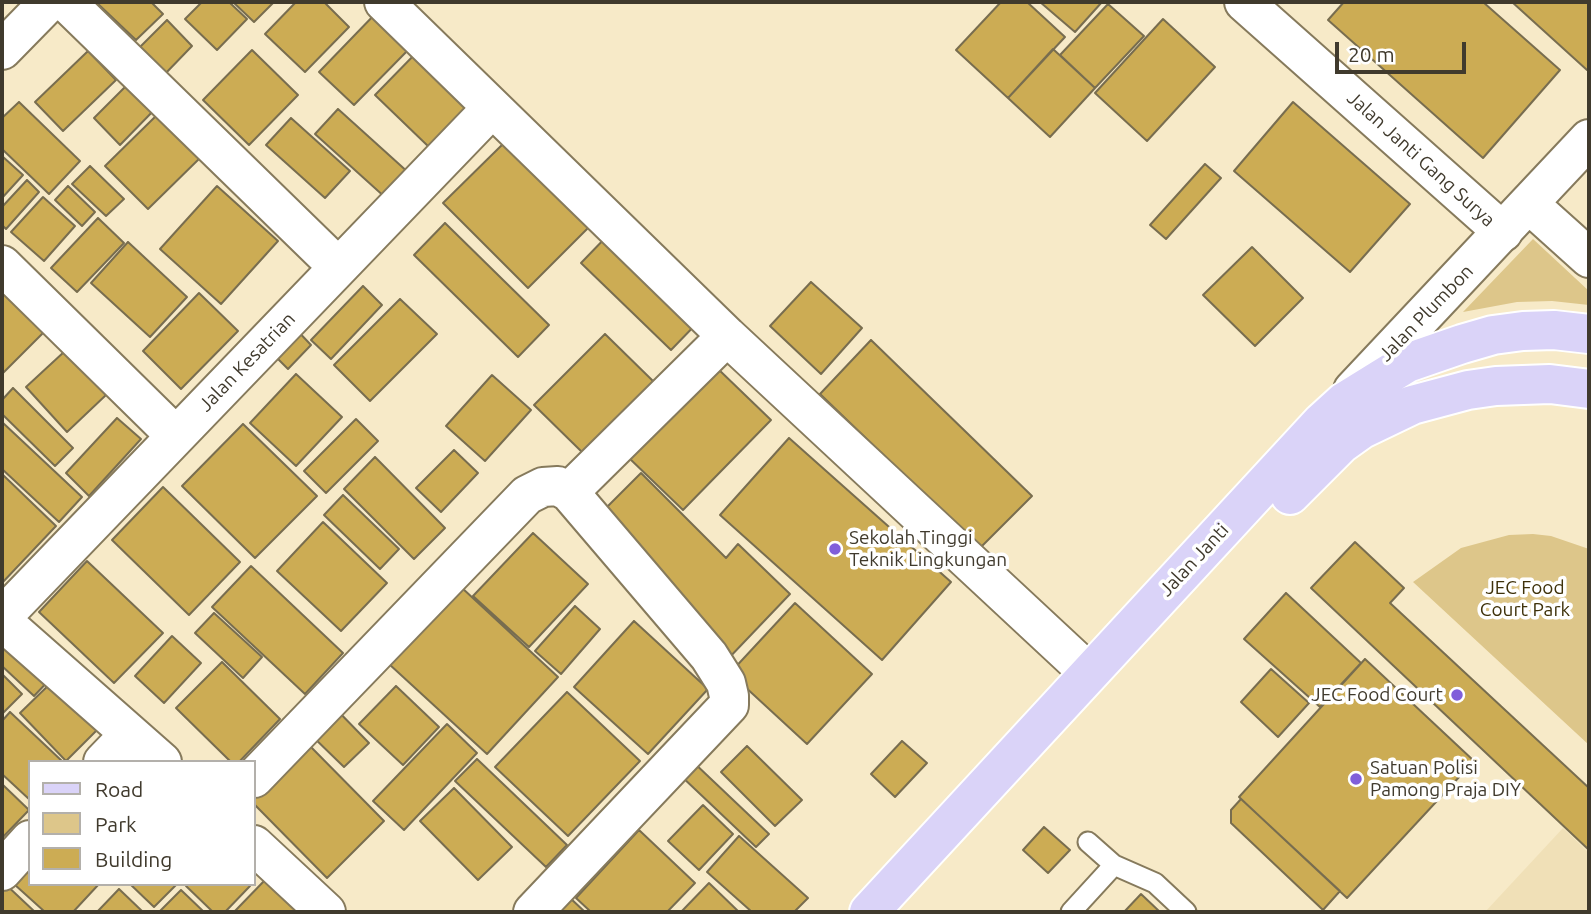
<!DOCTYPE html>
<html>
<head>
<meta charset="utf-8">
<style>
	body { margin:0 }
	#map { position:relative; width:1591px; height:914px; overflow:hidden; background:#f7eac8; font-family:Ubuntu,sans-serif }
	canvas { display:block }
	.frame { position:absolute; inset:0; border:4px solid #403a2d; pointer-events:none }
	.legend { position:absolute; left:28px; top:760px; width:228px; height:126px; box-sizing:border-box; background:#fff; border:2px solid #b3b0ab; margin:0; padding:9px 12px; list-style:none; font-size:21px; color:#403a2d }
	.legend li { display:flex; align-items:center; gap:14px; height:35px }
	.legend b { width:35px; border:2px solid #b3b0ab }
	.scale { position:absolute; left:1335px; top:42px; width:131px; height:32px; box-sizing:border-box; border:4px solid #403a2d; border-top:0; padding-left:9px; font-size:21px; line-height:24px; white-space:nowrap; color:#403a2d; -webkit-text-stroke:5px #fff; paint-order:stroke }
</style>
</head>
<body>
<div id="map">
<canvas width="1591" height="914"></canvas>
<div class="frame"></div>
<ul class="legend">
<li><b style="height:9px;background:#dad3f8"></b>Road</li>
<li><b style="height:19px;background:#ddc68a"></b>Park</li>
<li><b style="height:19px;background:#ccac54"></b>Building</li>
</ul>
<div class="scale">20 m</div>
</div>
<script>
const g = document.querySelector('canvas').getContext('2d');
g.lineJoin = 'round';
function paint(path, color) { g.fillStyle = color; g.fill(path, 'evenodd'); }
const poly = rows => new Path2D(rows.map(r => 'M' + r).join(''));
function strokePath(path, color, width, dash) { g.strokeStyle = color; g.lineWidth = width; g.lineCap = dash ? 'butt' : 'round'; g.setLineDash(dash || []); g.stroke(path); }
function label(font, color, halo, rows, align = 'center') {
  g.font = font + ' Ubuntu,sans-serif'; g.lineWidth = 7; g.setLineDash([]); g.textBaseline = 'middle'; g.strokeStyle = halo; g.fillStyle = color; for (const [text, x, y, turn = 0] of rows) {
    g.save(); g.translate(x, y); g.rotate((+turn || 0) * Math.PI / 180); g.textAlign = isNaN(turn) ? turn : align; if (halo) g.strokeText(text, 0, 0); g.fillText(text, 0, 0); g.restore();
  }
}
paint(poly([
	[1563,828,1589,853,1589,912,1485,912]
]), '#f0e0b7');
paint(poly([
	[1533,239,1589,291,1589,305,1552,301,1517,302,1463,312],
	[1533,534,1551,536,1589,549,1589,745,1413,582,1461,548,1509,535]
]), '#ddc68a');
const building = poly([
	[96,2,151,2,163,14,136,40,96,2],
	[202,2,229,2,247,19,217,50,185,19,202,2],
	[233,2,274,2,254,22,233,2],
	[296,2,324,2,349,27,305,72,265,34,296,2],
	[1001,2,1027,2,1065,37,1008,98,956,50,1001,2],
	[1040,2,1102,2,1075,32,1040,2],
	[1344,2,1483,2,1560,70,1483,158,1328,20,1344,2],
	[1512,2,1589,2,1589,68,1587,70,1512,2],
	[1108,4,1144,36,1095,88,1060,55,1108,4],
	[378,11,413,45,354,105,319,72,378,11],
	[1163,19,1215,67,1147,141,1095,93,1163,19],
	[167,20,192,46,164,75,138,49,167,20],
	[1053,49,1095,88,1050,137,1008,98,1053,49],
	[252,50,298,95,249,145,203,100,252,50],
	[419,50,474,104,430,148,375,95,419,50],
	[88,51,116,80,63,131,35,102,88,51],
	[133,79,159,105,120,145,94,118,133,79],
	[19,102,80,161,49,194,2,149,2,118,19,102],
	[1293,102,1410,204,1350,272,1234,171,1293,102],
	[338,109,410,174,387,199,315,134,338,109],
	[160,112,203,155,148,209,105,166,160,112],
	[291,118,350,171,325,198,266,145,291,118],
	[507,140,592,224,528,288,443,203,507,140],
	[2,156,23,175,2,198,2,156],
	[1205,164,1221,178,1166,239,1150,225,1205,164],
	[90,166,124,199,106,216,72,184,90,166],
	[27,180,39,192,6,229,2,225,2,207,27,180],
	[68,186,95,212,82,226,55,200,68,186],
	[217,186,278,241,221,304,160,249,217,186],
	[43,197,75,226,44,261,11,232,43,197],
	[98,218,124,243,77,292,51,268,98,218],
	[445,223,549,325,518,357,414,255,445,223],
	[610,233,701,319,671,350,581,263,610,233],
	[128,242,187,297,150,337,91,283,128,242],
	[1252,247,1303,298,1255,346,1203,295,1252,247],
	[811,282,862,328,821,374,770,326,811,282],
	[363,286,382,305,331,359,311,340,363,286],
	[2,289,50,326,2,374,2,289],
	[199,293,238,331,181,389,143,351,199,293],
	[400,299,437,334,370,401,334,365,400,299],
	[292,325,311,345,288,369,268,349,292,325],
	[605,334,654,382,584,454,534,405,605,334],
	[871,340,1032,496,980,548,820,394,871,340],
	[65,351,106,395,67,432,26,387,65,351],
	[716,367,771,420,683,510,628,457,716,367],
	[296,374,342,417,296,466,250,423,296,374],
	[492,375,531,410,485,461,446,426,492,375],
	[13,388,73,448,55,466,2,414,2,400,13,388],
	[117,418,141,439,89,496,66,473,117,418],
	[356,419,378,441,326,493,304,471,356,419],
	[2,422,82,497,59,522,2,469,2,422],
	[243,424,317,496,255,558,182,486,243,424],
	[789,438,951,582,882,660,720,515,789,438],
	[454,450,478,473,441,512,416,488,454,450],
	[375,457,445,528,414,559,344,489,375,457],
	[641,473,726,558,738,544,790,594,726,661,597,517,641,473],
	[2,474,56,526,2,583,2,474],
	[163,487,240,562,189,615,112,540,163,487],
	[343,495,399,549,380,569,324,515,343,495],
	[323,522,387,583,341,631,277,571,323,522],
	[533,533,588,584,529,647,473,596,533,533],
	[1355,542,1404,588,1390,603,1589,788,1589,850,1311,588,1355,542],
	[87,561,163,633,114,683,39,612,87,561],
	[251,566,343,653,305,694,212,607,251,566],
	[461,587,558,677,487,754,389,664,461,587],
	[1286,593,1361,663,1320,707,1244,639,1286,593],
	[795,603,872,674,807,744,730,673,795,603],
	[575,606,600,629,561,674,535,651,575,606],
	[214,613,262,657,243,678,195,633,214,613],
	[634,621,708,689,648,754,574,687,634,621],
	[172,636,201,663,164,703,135,676,172,636],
	[2,638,55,674,34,696,2,666,2,638],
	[1365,659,1474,761,1347,898,1239,797,1365,659],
	[222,662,280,719,239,762,231,762,176,708,222,662],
	[1271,669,1309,703,1278,737,1241,702,1271,669],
	[2,674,22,694,2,714,2,674],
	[57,677,102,725,66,761,20,713,57,677],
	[396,686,439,727,403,765,359,724,396,686],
	[567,692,640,761,568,836,495,767,567,692],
	[333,706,369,743,344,767,308,732,333,706],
	[10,712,63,762,30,762,30,800,2,774,2,721,10,712],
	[447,724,477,753,404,830,373,801,447,724],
	[902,741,927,763,895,797,871,774,902,741],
	[307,743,384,821,327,878,254,804,254,796,307,743],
	[747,746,802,800,775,826,721,772,747,746],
	[477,759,567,845,546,867,455,781,477,759],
	[691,760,769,834,756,847,679,774,691,760],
	[2,784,29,810,2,838,2,784],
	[454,788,512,847,478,880,420,821,454,788],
	[1241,799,1340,891,1323,910,1231,823,1231,810,1241,799],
	[703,805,733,834,699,870,668,841,703,805],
	[1044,827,1070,850,1048,873,1023,850,1044,827],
	[639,830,695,883,667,912,591,912,576,898,639,830],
	[739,836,808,898,794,912,752,912,707,872,739,836],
	[30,848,30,884,99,884,73,912,45,912,4,875,30,848],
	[265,880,298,912,234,912,265,880],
	[2,881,35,912,2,912,2,881],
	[709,883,739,912,681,912,709,883],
	[130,884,177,884,154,907,130,884],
	[188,884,248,884,250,886,225,912,213,912,186,886,188,884],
	[119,889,143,912,97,912,119,889],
	[181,890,204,912,159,912,181,890],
	[1141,894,1160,912,1124,912,1141,894],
	[569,897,585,912,555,912,569,897]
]);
paint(building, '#ccac54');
strokePath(building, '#786d4f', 2);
const service = poly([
	[1114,865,1155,883,1186,912],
	[1071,912,1114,865,1088,842]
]);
const minor = poly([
	[66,2,338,267],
	[384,2,727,336,1089,673],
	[1244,2,1503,232],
	[2,50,49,2],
	[2,265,176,436],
	[2,617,492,108],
	[2,621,162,762],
	[103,762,130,734],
	[254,778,527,495,543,487,558,486,569,492,727,336],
	[254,845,326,912],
	[2,871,30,840],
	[533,912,729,705,729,696,726,683,709,656,569,492]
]);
const tertiary = poly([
	[1529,204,1589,258],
	[1353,390,1589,139]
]);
const primary = poly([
	[1290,495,1341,444,1362,429,1412,405,1468,390,1496,386,1550,384,1589,389],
	[869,912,1322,422,1344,402,1407,363,1462,344,1493,335,1523,331,1554,330,1589,334]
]);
strokePath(service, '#867a5c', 23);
strokePath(minor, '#867a5c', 42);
strokePath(tertiary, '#867a5c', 42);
strokePath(primary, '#fff', 42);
strokePath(service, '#fff', 19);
strokePath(minor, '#fff', 38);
strokePath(tertiary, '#fff', 38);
strokePath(primary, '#dad3f8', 38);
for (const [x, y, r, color] of [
	[835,549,7,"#805fda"],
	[1457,695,7,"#805fda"],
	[1356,779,7,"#805fda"]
]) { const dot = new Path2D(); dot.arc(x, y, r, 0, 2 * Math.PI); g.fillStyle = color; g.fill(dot); strokePath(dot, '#fff', 2.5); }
label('19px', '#403a2d', '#fff', [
	["Jalan Janti Gang Surya",1421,159,42],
	["Jalan Plumbon",1426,313,-46],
	["Jalan Kesatrian",247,362,-46],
	["Jalan Janti",1194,560,-47]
]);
label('19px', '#403a2d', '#fff', [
	["Sekolah Tinggi",849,538],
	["Teknik Lingkungan",849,560],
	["JEC Food Court",1443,695,"right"],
	["Satuan Polisi",1370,768],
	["Pamong Praja DIY",1370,790]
], 'left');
label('19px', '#3e310a', '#fff', [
	["JEC Food",1525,588],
	["Court Park",1525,610]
]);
</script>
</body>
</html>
